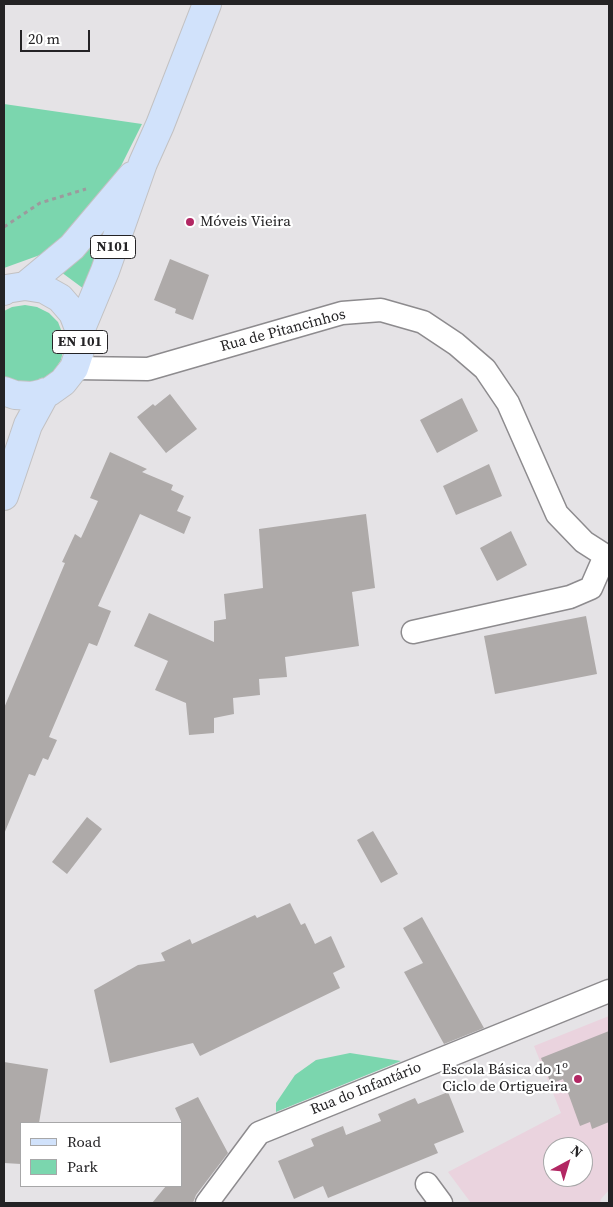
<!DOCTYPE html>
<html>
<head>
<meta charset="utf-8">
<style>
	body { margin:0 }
	#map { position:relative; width:613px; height:1207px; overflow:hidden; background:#e5e3e6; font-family:"Source Serif 4",serif }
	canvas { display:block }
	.frame { position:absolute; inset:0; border:5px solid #242325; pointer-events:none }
	.legend { position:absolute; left:20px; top:1122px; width:162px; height:65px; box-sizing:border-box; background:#fff; border:1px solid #a7a7a8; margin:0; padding:6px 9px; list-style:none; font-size:15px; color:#242325 }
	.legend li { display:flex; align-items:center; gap:10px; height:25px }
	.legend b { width:25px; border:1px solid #a7a7a8 }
	.north { position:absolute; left:543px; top:1137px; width:50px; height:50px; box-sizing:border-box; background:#fff; border:1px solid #a7a7a8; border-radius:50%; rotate:39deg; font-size:14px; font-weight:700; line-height:20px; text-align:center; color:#242325 }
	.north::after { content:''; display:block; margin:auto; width:18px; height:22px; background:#b22763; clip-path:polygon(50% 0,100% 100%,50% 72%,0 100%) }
	.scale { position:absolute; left:20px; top:30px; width:70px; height:22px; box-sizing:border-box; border:2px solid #242325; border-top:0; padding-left:6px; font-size:15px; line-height:18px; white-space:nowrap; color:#242325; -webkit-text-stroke:4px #fff; paint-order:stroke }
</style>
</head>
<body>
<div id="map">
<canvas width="613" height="1207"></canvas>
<div class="frame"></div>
<ul class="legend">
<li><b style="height:6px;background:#d1e2fb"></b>Road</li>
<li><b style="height:14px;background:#7bd6ae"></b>Park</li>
</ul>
<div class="north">N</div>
<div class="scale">20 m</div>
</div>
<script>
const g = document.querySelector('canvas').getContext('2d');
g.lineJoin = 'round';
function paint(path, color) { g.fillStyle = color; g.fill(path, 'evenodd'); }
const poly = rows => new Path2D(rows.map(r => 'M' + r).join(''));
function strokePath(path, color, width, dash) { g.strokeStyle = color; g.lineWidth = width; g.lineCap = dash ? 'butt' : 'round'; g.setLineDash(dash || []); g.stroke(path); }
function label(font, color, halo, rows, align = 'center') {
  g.font = font + ' "Source Serif 4",serif'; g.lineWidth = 4.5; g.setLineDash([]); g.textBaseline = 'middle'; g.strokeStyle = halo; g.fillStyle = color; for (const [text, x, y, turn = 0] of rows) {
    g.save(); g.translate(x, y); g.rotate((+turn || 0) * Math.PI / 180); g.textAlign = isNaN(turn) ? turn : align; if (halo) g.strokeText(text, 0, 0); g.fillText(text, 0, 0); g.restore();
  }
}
paint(poly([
	[609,1016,609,1190,601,1199,600,1203,471,1203,448,1172,561,1113,534,1046],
	[553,1147,583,1147,583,1177,553,1177]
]), '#ead3de');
paint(poly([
	[4,104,142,124,113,182,75,228,40,255,4,268],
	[117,212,84,289,61,272],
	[25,305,37,307,49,313,58,322,63,335,64,347,61,360,54,371,44,379,32,383,19,384,4,378,4,311,12,307],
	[350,1053,401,1061,276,1112,276,1103,295,1075,316,1060]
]), '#7bd6ae');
paint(poly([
	[170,259,209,275,193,320,175,313,176,309,154,300],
	[170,394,197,429,166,453,137,417,153,404,155,406],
	[462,398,478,431,437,453,420,420],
	[110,452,147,469,142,472,173,485,171,490,184,496,177,511,191,517,184,534,140,514,98,606,111,611,97,646,89,643,49,737,57,740,48,760,43,758,35,776,29,774,4,834,4,708,65,563,62,562,75,534,81,538,98,501,90,498],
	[489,464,502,496,456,515,443,486],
	[366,514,375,588,352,592,359,646,285,657,287,677,259,679,260,695,233,698,234,714,214,718,214,733,189,735,186,703,155,690,168,661,134,646,149,613,214,642,214,621,226,619,224,594,263,588,259,529],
	[511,531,527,565,497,581,480,548],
	[586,616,597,674,495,694,484,636],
	[87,817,102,829,67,874,52,862],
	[373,831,398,874,381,883,357,840],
	[290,903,301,925,305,923,315,944,331,936,345,967,333,973,340,988,200,1056,193,1043,110,1063,94,990,138,965,165,961,161,953,190,939,192,944,255,915,257,918],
	[422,917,484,1028,444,1044,404,972,423,963,403,928],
	[609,1031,609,1122,592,1129,590,1122,580,1126,563,1079,551,1084,541,1058],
	[4,1062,48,1069,39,1123,21,1123,21,1164,4,1163],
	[448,1092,464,1132,434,1144,438,1153,328,1198,323,1186,294,1199,278,1161,314,1146,311,1139,343,1126,346,1135,381,1121,378,1114,415,1098,418,1104],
	[198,1097,228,1153,196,1195,193,1203,152,1203,166,1186,181,1186,181,1121,175,1108]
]), '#aeaaa9');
const minor = poly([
	[74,368,148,369,342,313,381,310,423,322,456,344,485,369,508,403,557,514,584,542,609,558],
	[413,632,570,597,591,588,605,556],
	[427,1184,441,1203],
	[207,1203,259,1133,609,991]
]);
const major = poly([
	[25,286,72,247,132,176],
	[4,291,6,289,25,286,44,289,60,298,73,313,80,331,80,350,74,368,63,382,49,392,32,396,15,395,4,391],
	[80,331,105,271,143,163,160,125,207,4],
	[4,496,28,425,46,392]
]);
strokePath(minor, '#8d8b8e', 25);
strokePath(major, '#c2c1c2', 30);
strokePath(poly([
	[4,227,40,203,86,189]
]), '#9c9a9d', 3, [4, 4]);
strokePath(minor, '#fff', 22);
strokePath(major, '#d1e2fb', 28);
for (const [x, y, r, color] of [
	[190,222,5,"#b22763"],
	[578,1079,5,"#b22763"]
]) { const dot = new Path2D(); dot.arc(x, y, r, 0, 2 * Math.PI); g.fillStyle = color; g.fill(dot); strokePath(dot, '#fff', 2); }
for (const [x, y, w] of [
	[113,247,45],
	[80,342,55]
]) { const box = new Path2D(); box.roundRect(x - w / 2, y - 11.5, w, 23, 4); g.fillStyle = '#fff'; g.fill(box); strokePath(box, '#242325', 1); }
label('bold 14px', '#242325', null, [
	["N101",113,247],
	["EN 101",80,342]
]);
label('15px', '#242325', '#fff', [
	["Móveis Vieira",200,222],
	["Escola Básica do 1º",568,1070,"right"],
	["Ciclo de Ortigueira",568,1087,"right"]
], 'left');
label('15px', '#242325', '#fff', [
	["Rua de Pitancinhos",283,331,-15],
	["Rua do Infantário",366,1089,-22]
]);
</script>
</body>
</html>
